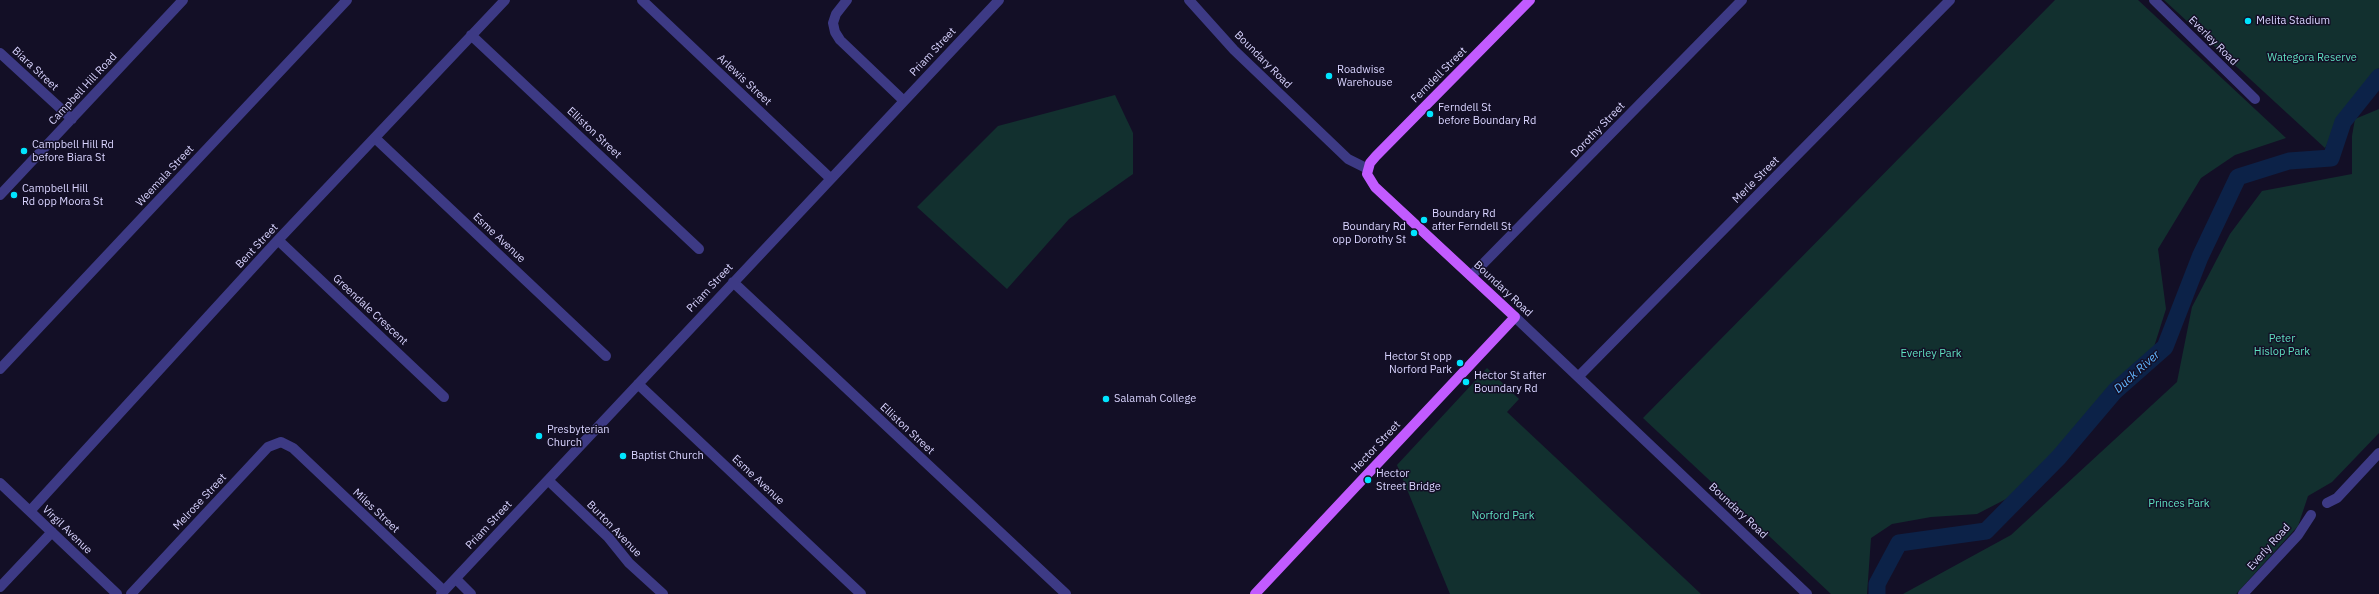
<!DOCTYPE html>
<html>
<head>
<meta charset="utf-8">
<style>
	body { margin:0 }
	canvas { display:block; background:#130f26 }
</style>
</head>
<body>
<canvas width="2379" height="594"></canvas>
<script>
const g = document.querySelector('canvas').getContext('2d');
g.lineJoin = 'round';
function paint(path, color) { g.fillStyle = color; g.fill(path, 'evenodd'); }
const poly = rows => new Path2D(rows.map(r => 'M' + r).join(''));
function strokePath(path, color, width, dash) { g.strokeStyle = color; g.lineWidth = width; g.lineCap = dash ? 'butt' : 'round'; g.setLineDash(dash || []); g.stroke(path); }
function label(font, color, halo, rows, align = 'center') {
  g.font = font + ' "IBM Plex Sans",sans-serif'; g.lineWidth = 3; g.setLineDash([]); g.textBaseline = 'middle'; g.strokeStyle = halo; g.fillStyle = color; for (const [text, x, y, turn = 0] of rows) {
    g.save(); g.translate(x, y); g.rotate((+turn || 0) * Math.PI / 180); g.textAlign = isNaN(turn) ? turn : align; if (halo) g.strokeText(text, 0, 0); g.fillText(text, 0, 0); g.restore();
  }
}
paint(poly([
	[2055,0,2138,0,2286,138,2235,155,2201,178,2158,249,2166,309,2146,372,2101,402,2068,450,2062,448,2041,481,1977,514,1931,517,1892,524,1871,538,1867,594,1831,594,1643,418],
	[2164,0,2379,0,2379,68,2371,74,2325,148],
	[1115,95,1133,133,1133,174,1069,219,1007,289,917,207,998,126],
	[2379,109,2379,433,2332,482,2308,496,2298,526,2236,594,1903,594,2011,535,2177,382,2192,307,2230,234,2262,191,2352,174,2352,136,2355,119],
	[1487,368,1519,399,1507,412,1701,594,1450,594,1397,465]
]), '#12302f');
strokePath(poly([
	[1877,594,1877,584,1899,543,1986,531,2059,457,2115,391,2165,347,2200,257,2238,177,2289,161,2331,158,2343,122,2379,77]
]), '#0c2248', 17);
strokePath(poly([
	[642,0,830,178],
	[847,0,836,14,833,23,835,32,840,40,904,101],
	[1189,0,1234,50,1348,159,1368,169],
	[2154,0,2255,99],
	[471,35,699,249],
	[0,53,72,119],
	[375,138,606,356],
	[0,195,183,0],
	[278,240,444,397],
	[1471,276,1742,0],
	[733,282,1066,594],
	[1515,317,1807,594],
	[0,369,347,0],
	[1578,377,1950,0],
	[638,384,861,594],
	[548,480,608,537,629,563,663,594],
	[0,483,117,594],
	[2327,503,2337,498,2379,453],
	[30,511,278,240,505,0],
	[456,579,471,594],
	[0,587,52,532],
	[131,594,268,447,281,442,293,448,444,591],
	[441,594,999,0],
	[2243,594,2298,535,2311,515]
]), '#3d3a85', 10);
strokePath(poly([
	[1255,594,1515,317,1375,187,1367,174,1370,163,1376,156,1530,0]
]), '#c25bff', 10);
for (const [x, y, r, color] of [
	[2248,21,4,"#00e5ff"],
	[1329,76,4,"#00e5ff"],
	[1430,114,4,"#00e5ff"],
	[24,151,4,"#00e5ff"],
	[14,195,4,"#00e5ff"],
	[1424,220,4,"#00e5ff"],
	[1414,233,4,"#00e5ff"],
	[1460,363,4,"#00e5ff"],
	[1466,382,4,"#00e5ff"],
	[1106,399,4,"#00e5ff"],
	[539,436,4,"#00e5ff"],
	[623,456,4,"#00e5ff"],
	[1368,480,4,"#00e5ff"]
]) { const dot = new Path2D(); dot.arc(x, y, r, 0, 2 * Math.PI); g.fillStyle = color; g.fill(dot); strokePath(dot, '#130f26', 1.5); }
label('11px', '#d9d4ff', '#130f26', [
	["Melita Stadium",2256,21],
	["Roadwise",1337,70],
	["Warehouse",1337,83],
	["Ferndell St",1438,108],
	["before Boundary Rd",1438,121],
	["Campbell Hill Rd",32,145],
	["before Biara St",32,158],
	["Campbell Hill",22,189],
	["Rd opp Moora St",22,202],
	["Boundary Rd",1432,214],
	["after Ferndell St",1432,227],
	["Boundary Rd",1406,227,"right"],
	["opp Dorothy St",1406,240,"right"],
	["Hector St opp",1452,357,"right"],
	["Norford Park",1452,370,"right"],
	["Hector St after",1474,376],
	["Boundary Rd",1474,389],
	["Salamah College",1114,399],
	["Presbyterian",547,430],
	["Church",547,443],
	["Baptist Church",631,456],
	["Hector",1376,474],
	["Street Bridge",1376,487]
], 'left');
label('11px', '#d9d4ff', '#130f26', [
	["Everley Road",2213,41,45],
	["Priam Street",933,52,-47],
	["Boundary Road",1263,60,45],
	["Biara Street",35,69,43],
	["Ferndell Street",1439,75,-45],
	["Arlewis Street",744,80,43],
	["Campbell Hill Road",83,89,-47],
	["Dorothy Street",1598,130,-46],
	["Elliston Street",594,133,43],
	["Weemala Street",165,176,-47],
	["Merle Street",1756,180,-45],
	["Esme Avenue",499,238,43],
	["Bent Street",257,246,-47],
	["Priam Street",710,288,-47],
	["Boundary Road",1503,289,43],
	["Greendale Crescent",370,310,43],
	["Elliston Street",907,429,43],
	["Hector Street",1376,447,-47],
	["Esme Avenue",758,480,43],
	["Melrose Street",200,502,-47],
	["Miles Street",376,511,43],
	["Boundary Road",1738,511,43],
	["Priam Street",489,525,-47],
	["Burton Avenue",614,529,46],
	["Virgil Avenue",67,530,44],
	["Everly Road",2269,547,-48]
]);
label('11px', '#5fe0c0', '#130f26', [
	["Wategora Reserve",2312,58],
	["Peter",2282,339],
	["Hislop Park",2282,352],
	["Everley Park",1931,354],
	["Princes Park",2179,504],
	["Norford Park",1503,516]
]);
label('italic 12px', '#62b6ff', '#130f26', [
	["Duck River",2137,372,-42]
]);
</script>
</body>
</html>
